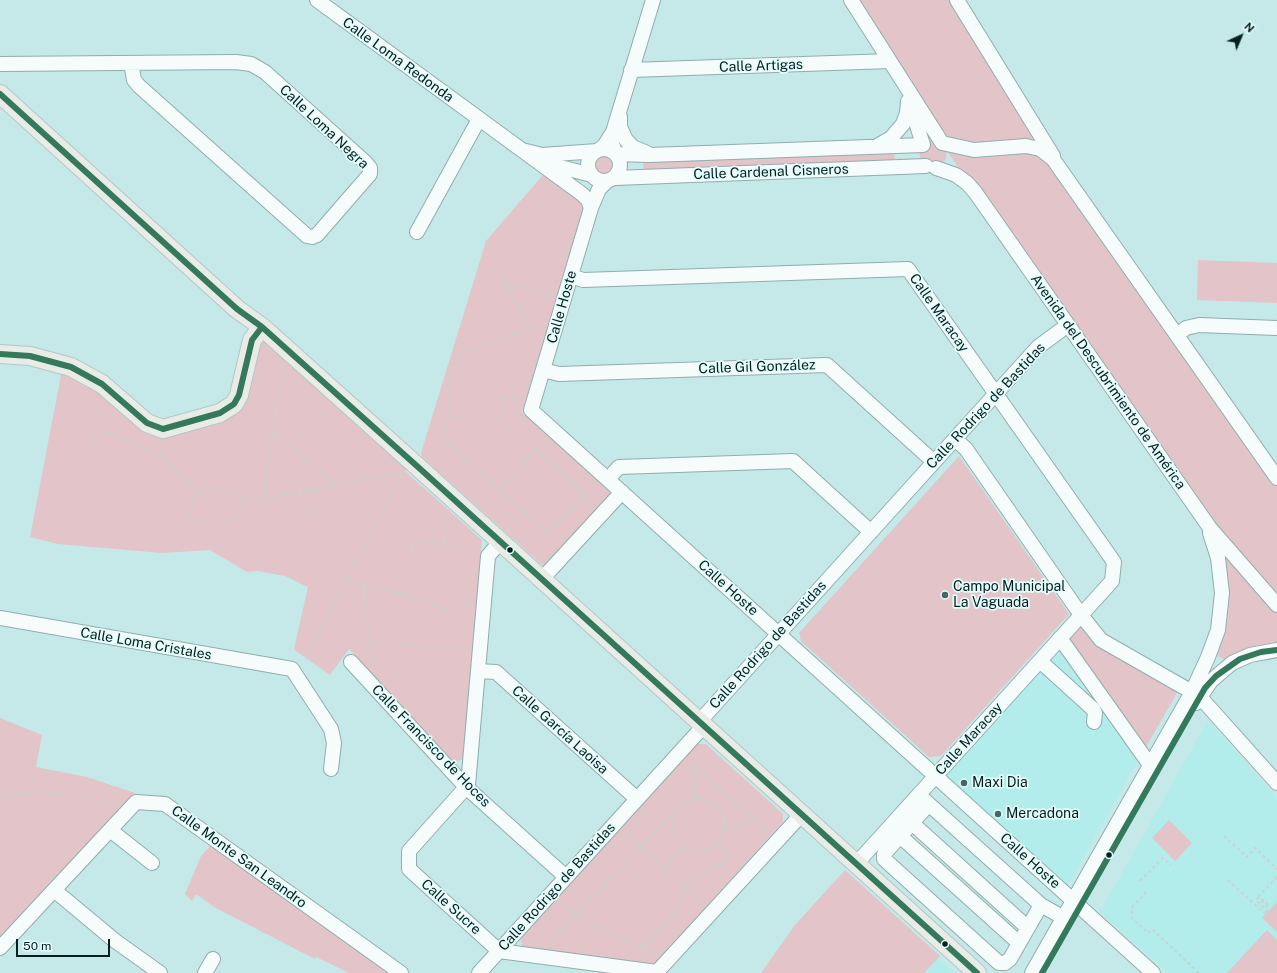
<!DOCTYPE html>
<html>
<head>
<meta charset="utf-8">
<style>
	body { margin:0 }
	#map { position:relative; width:1277px; height:973px; overflow:hidden; background:#c5e9e8; font-family:"Public Sans",sans-serif }
	canvas { display:block }
	.north { position:absolute; left:1221px; top:16px; width:40px; height:40px; -webkit-text-stroke:3px #e4fdfc; paint-order:stroke; rotate:44deg; font-size:11px; font-weight:700; line-height:16px; text-align:center; color:#052020 }
	.north::after { content:''; display:block; margin:auto; width:14px; height:18px; background:#052020; clip-path:polygon(50% 0,100% 100%,50% 72%,0 100%) }
	.scale { position:absolute; left:16px; top:939px; width:94px; height:18px; box-sizing:border-box; border:2px solid #052020; border-top:0; padding-left:5px; font-size:12px; line-height:14px; white-space:nowrap; color:#052020; -webkit-text-stroke:3px #e4fdfc; paint-order:stroke }
</style>
</head>
<body>
<div id="map">
<canvas width="1277" height="973"></canvas>
<div class="north">N</div>
<div class="scale">50 m</div>
</div>
<script>
const g = document.querySelector('canvas').getContext('2d');
g.lineJoin = 'round';
function paint(path, color) { g.fillStyle = color; g.fill(path, 'evenodd'); }
const poly = rows => new Path2D(rows.map(r => 'M' + r).join(''));
function strokePath(path, color, width, dash) { g.strokeStyle = color; g.lineWidth = width; g.lineCap = dash ? 'butt' : 'round'; g.setLineDash(dash || []); g.stroke(path); }
function label(font, color, halo, rows, align = 'center') {
  g.font = font + ' "Public Sans",sans-serif'; g.lineWidth = 3.5; g.setLineDash([]); g.textBaseline = 'middle'; g.strokeStyle = halo; g.fillStyle = color; for (const [text, x, y, turn = 0] of rows) {
    g.save(); g.translate(x, y); g.rotate((+turn || 0) * Math.PI / 180); g.textAlign = isNaN(turn) ? turn : align; if (halo) g.strokeText(text, 0, 0); g.fillText(text, 0, 0); g.restore();
  }
}
paint(poly([
	[1064,645,1142,754,1064,892,941,781],
	[1208,720,1277,798,1277,973,1168,973,1100,912],
	[938,958,954,973,924,973]
]), '#b2edeb');
paint(poly([
	[851,0,957,0,1039,132,1277,478,1277,650,1226,661,1218,656,1216,653,1216,548,947,151,946,159,940,166,921,161,919,152,928,141,933,140],
	[605,149,620,160,621,168,620,171,598,181,595,178,588,168,588,164,591,156],
	[893,151,895,158,894,163,646,172,643,166,645,159],
	[543,175,584,205,522,412,617,498,549,571,422,457,421,453,486,241],
	[1198,260,1277,263,1277,303,1197,300],
	[262,340,265,340,407,468,405,471,482,540,463,759,454,762,349,649,330,675,296,651,294,649,308,587,285,576,258,571,247,572,210,550,162,553,58,544,30,537,62,370,70,371,144,427,222,417,255,346],
	[959,456,1069,614,941,756,929,757,801,641,799,633],
	[1087,620,1101,640,1181,686,1142,754,1064,645],
	[0,718,42,735,36,767,87,777,135,793,0,938],
	[695,744,706,744,783,814,783,822,654,964,522,947,521,937],
	[1169,820,1192,843,1175,861,1152,838],
	[211,845,391,973,349,973,316,957,315,959,214,907,196,894,192,901,185,894,201,856],
	[845,870,940,956,924,973,761,973,795,925],
	[1277,902,1277,932,1262,918],
	[1267,930,1277,940,1277,973,1227,973]
]), '#e3c4c8');
const minor = poly([
	[317,0,582,194,588,200,591,208],
	[653,0,613,132,612,144,616,154,650,155,923,145,910,102],
	[851,0,942,143,974,150,1026,146,1040,149,1053,159,1277,478],
	[957,0,1053,156],
	[0,64,236,62,251,64,265,72,366,163,370,168,370,174,317,235,312,237,307,236,139,86,134,80,131,63],
	[631,70,890,61],
	[620,117,620,127,626,140,633,147,647,153],
	[877,146,891,138,903,124,907,113,908,101],
	'588 165a16 16 0 1 1 32 0a16 16 0 1 1-32 0Z',
	[526,151,542,155,597,151,604,146,613,132],
	[548,164,592,175],
	[936,168,956,175,967,183,975,192,1210,528,1277,605],
	[615,178,926,166],
	[607,181,599,189,591,208,531,410,1153,973],
	[417,232,479,119],
	[571,276,583,280,908,269,1114,562,1112,581,856,864],
	[1177,335,1186,328,1199,325,1277,328],
	[543,370,559,374,827,365,934,462],
	[955,439,966,449,1081,615,1101,640,1192,692],
	[608,479,619,467,793,461,871,532],
	[500,542,488,556,468,785,409,851,409,869,499,951,657,972,801,815],
	[542,579,622,492],
	[0,618,292,669,331,729,334,743,331,769],
	[1060,638,1150,765],
	[1040,661,1093,709,1095,713,1094,722],
	[351,662,466,787,566,877],
	[478,671,496,672,637,799],
	[1200,697,1277,783],
	[1196,703,1211,681,1232,663,1250,655,1277,650],
	[922,798,1041,905,1064,918],
	[929,804,884,854,884,859,999,963,1005,963,1010,959,1041,905],
	[912,823,1028,928],
	[110,830,152,863],
	[900,836,1019,943],
	[54,890,114,940,160,973],
	[0,948,136,802,165,804,401,973],
	[205,973,213,959],
	[479,973,700,730,699,722,1038,347,1068,325],
	[1032,973,1192,692,1208,657,1218,630,1222,593,1218,558,1210,533]
]);
const major = poly([
	[0,94,237,309,262,327,418,467,977,973],
	[0,354,30,356,71,367,102,384,147,423,163,429,220,413,234,404,239,395,252,340,262,327]
]);
strokePath(minor, '#91adad', 16);
strokePath(major, '#b4c6c6', 20);
strokePath(poly([
	[502,280,531,329,540,332],
	[502,281,551,296],
	[447,417,471,420,497,417,505,406,501,396,522,397],
	[273,432,335,484],
	[93,438,109,432,161,456,199,494],
	[536,449,585,493,549,534,500,489,536,449],
	[161,456,165,444],
	[223,488,235,491,243,498,245,506,241,514,231,521,220,525,203,524,195,521,191,515,190,509,196,496,205,491,223,488],
	[311,489,318,498],
	[500,489,442,438,451,404,447,385,458,354,531,329],
	[299,492,300,509],
	[582,497,592,506],
	[263,499,283,365],
	[245,502,401,472],
	[308,514,319,506],
	[445,544,447,513],
	[411,552,412,541,478,547],
	[348,577,363,585,373,666],
	[363,585,408,595,458,613,471,601],
	[369,641,467,650],
	[306,659,402,474],
	[689,761,768,832],
	[0,796,13,796,38,792,64,794,115,805],
	'673 825a26 26 0 1 1 52 0a26 26 0 1 1-52 0Z',
	[694,799,695,766],
	[725,828,755,820],
	[625,831,703,903],
	[1224,836,1247,857,1255,848,1277,869],
	[664,867,684,846],
	[1228,880,1264,913,1267,911],
	[1140,881,1163,858,1171,865],
	[1146,892,1132,907,1132,918,1148,933,1152,929,1199,973],
	[562,902,575,916,657,954],
	[1268,912,1256,900,1258,898,1267,907,1269,906,1259,896,1277,877],
	[548,944,668,819,676,813],
	[642,958,642,947,674,914,685,887,729,858,724,849,717,844]
]), '#c8d3d2', 2, [3, 3]);
strokePath(minor, '#f6fcfc', 14);
strokePath(major, '#e9ebe6', 18);
strokePath(poly([
	[0,94,237,309,262,327,418,467,977,973],
	[0,354,30,356,71,367,102,384,147,423,163,429,220,413,234,404,239,395,252,340,262,327],
	[1042,973,1205,688,1216,676,1240,659,1261,652,1277,650]
]), '#34795c', 6);
for (const [x, y, r, color] of [
	[510,550,3.5,"#052020"],
	[945,595,4,"#486666"],
	[964,783,4,"#486666"],
	[998,814,4,"#486666"],
	[1109,855,3.5,"#052020"],
	[945,944,3.5,"#052020"]
]) { const dot = new Path2D(); dot.arc(x, y, r, 0, 2 * Math.PI); g.fillStyle = color; g.fill(dot); strokePath(dot, '#e4fdfc', 1.5); }
label('14px', '#052020', '#e4fdfc', [
	["Calle Loma Redonda",398,60,36],
	["Calle Artigas",761,66,-2],
	["Calle Loma Negra",324,127,43],
	["Calle Cardenal Cisneros",771,172,-2],
	["Calle Hoste",562,307,-74],
	["Calle Maracay",939,313,55],
	["Calle Gil González",757,367,-2],
	["Avenida del Descubrimiento de América",1108,382,55],
	["Calle Rodrigo de Bastidas",986,406,-47],
	["Calle Hoste",728,588,42],
	["Calle Loma Cristales",146,644,10],
	["Calle Rodrigo de Bastidas",768,645,-48],
	["Calle García Laoisa",560,730,42],
	["Calle Maracay",969,739,-48],
	["Calle Francisco de Hoces",431,746,46],
	["Calle Monte San Leandro",239,857,36],
	["Calle Hoste",1030,861,42],
	["Calle Rodrigo de Bastidas",557,887,-48],
	["Calle Sucre",451,907,42]
]);
label('14px', '#052020', '#e4fdfc', [
	["Campo Municipal",953,587],
	["La Vaguada",953,603],
	["Maxi Dia",972,783],
	["Mercadona",1006,814]
], 'left');
</script>
</body>
</html>
